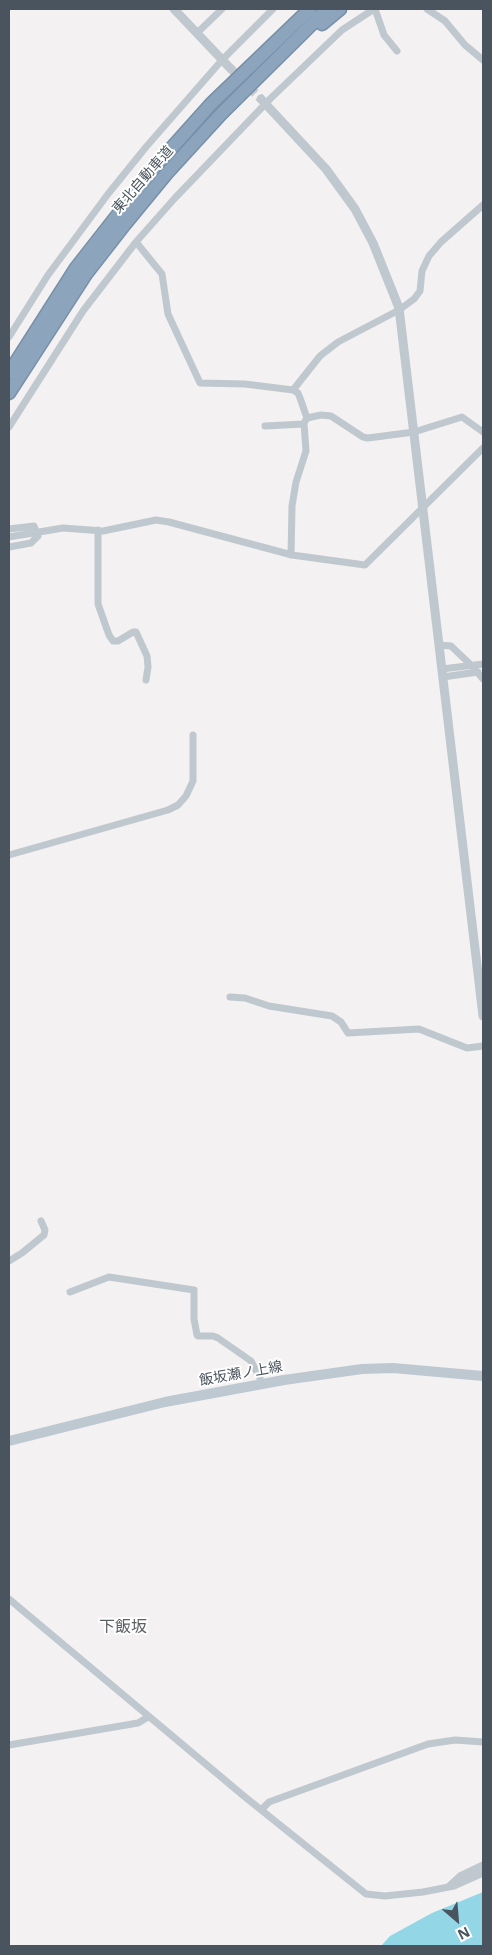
<!DOCTYPE html>
<html>
<head>
<meta charset="utf-8">
<style>
	body { margin:0 }
	#map { position:relative; width:492px; height:1955px; overflow:hidden; background:#f3f1f1; font-family:"Open Sans",sans-serif }
	canvas { display:block }
	.frame { position:absolute; inset:0; border:10px solid #4a545e; pointer-events:none }
	.north { position:absolute; left:432px; top:1895px; width:50px; height:50px; -webkit-text-stroke:4px #fff; paint-order:stroke; rotate:153deg; font-size:14px; font-weight:700; line-height:20px; text-align:center; color:#4a545e }
	.north::after { content:''; display:block; margin:auto; width:18px; height:22px; background:#4a545e; clip-path:polygon(50% 0,100% 100%,50% 72%,0 100%) }
</style>
</head>
<body>
<div id="map">
<canvas width="492" height="1955"></canvas>
<div class="frame"></div>
<div class="north">N</div>
</div>
<script>
const g = document.querySelector('canvas').getContext('2d');
g.lineJoin = 'round';
function paint(path, color) { g.fillStyle = color; g.fill(path, 'evenodd'); }
const poly = rows => new Path2D(rows.map(r => 'M' + r).join(''));
function strokePath(path, color, width, dash) { g.strokeStyle = color; g.lineWidth = width; g.lineCap = dash ? 'butt' : 'round'; g.setLineDash(dash || []); g.stroke(path); }
function label(font, color, halo, rows, align = 'center') {
  g.font = font + ' "Open Sans","Noto Sans JP",sans-serif'; g.lineWidth = 4; g.setLineDash([]); g.textBaseline = 'middle'; g.strokeStyle = halo; g.fillStyle = color; for (const [text, x, y, turn = 0] of rows) {
    g.save(); g.translate(x, y); g.rotate((+turn || 0) * Math.PI / 180); g.textAlign = isNaN(turn) ? turn : align; if (halo) g.strokeText(text, 0, 0); g.fillText(text, 0, 0); g.restore();
  }
}
paint(poly([
	[483,1892,483,1946,381,1946,390,1936,432,1913]
]), '#93d7e7');
strokePath(poly([
	[230,68,261,99]
]), '#c9cacc', 9, [9, 4.5]);
const motorway = poly([
	[322,24,340,9],
	[9,373,76,268,159,162,211,104,310,9],
	[9,393,86,274,125,224,167,173,221,114,327,9]
]);
strokePath(motorway, '#778fa8', 15);
strokePath(poly([
	[375,9,384,35,397,51],
	[427,9,445,21,465,45,483,60],
	[197,33,222,9],
	[136,242,162,274,168,314,200,383,245,384,293,390,298,393,300,398,307,418],
	[9,337,48,275,108,194,146,147,222,60,273,9],
	[293,390,320,356,338,342,399,310,414,299,420,291,422,271,429,256,441,242,483,205],
	[265,426,304,424],
	[9,427,83,311,136,242,175,198,271,98,342,30,374,9],
	[9,529,34,526,38,536,31,543,9,547],
	[98,530,98,604,109,635,113,641,118,641,133,632,136,632,147,656,148,667,146,680],
	[9,537,63,528,103,531,156,520,169,522,292,555,365,565,483,448],
	[291,555,292,506,296,482,306,451,304,423,307,418,321,415,331,416,363,437,368,438,414,432,462,417,483,432],
	[439,645,451,646,472,666,483,679],
	[442,669,483,664],
	[443,677,478,672],
	[9,855,168,810,178,805,186,796,193,781,193,735],
	[230,997,245,998,269,1006,332,1016,341,1022,348,1033,419,1029,467,1048,483,1046],
	[9,1261,22,1253,44,1235,45,1230,41,1221],
	[70,1292,109,1277,194,1290,194,1319,197,1335,198,1336,213,1336,218,1338,251,1361,260,1378,261,1384],
	[9,1599,245,1797,366,1894,385,1896,423,1892,454,1886,483,1873],
	[9,1745,138,1723,148,1717],
	[261,1810,269,1802,428,1744,455,1740,483,1742],
	[448,1887,460,1876,483,1865]
]), '#c0c8cf', 7);
strokePath(poly([
	[174,9,230,68],
	[261,99,326,169,355,209,373,243,399,308,483,1016]
]), '#c0c8cf', 9);
strokePath(poly([
	[9,1441,165,1402,284,1380,362,1369,393,1368,483,1376]
]), '#bec8d1', 10);
strokePath(motorway, '#8ca4bc', 12);
label('14px', '#4a545e', '#fff', [
	["東北自動車道",143,180,-49],
	["飯坂瀬ノ上線",241,1374,-10]
]);
label('16px', '#5e6166', '#fff', [
	["下飯坂",123,1627]
]);
</script>
</body>
</html>
